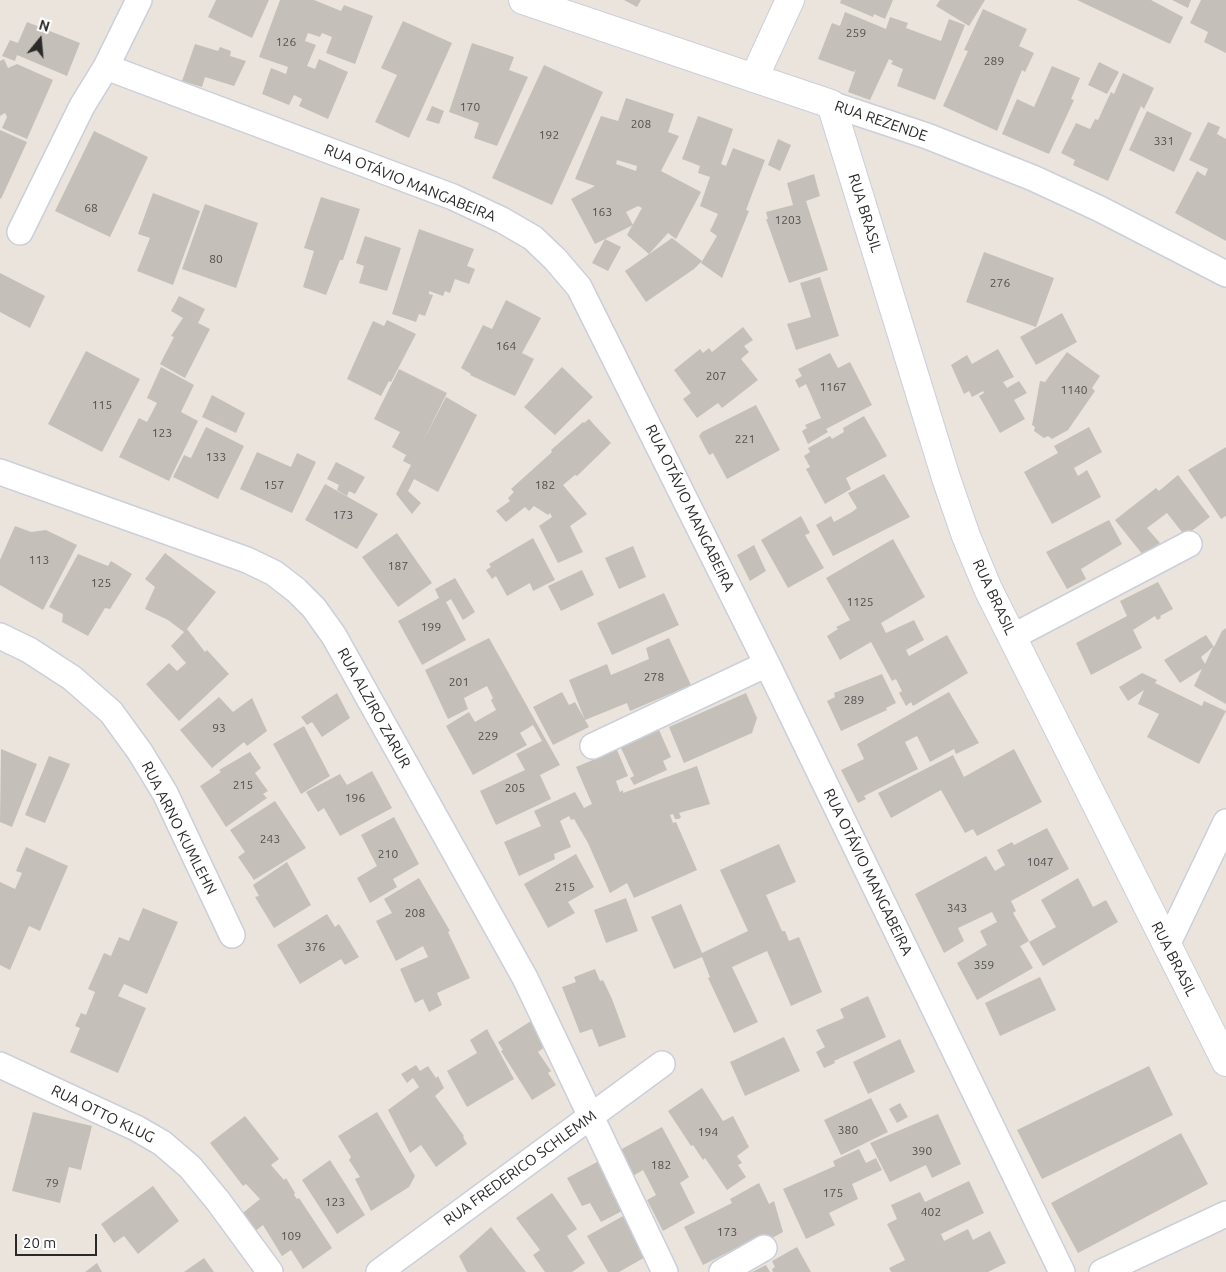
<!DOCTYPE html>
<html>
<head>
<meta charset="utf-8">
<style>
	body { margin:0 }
	#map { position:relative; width:1226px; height:1272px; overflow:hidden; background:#ebe4dd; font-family:Ubuntu,sans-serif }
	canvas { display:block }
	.north { position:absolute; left:15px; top:15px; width:50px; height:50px; -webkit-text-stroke:4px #fff; paint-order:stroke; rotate:17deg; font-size:14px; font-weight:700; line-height:20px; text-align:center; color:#2a2a2a }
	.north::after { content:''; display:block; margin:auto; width:18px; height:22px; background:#2a2a2a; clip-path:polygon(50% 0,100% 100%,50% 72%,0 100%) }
	.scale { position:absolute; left:15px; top:1234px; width:82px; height:22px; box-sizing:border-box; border:2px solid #2a2a2a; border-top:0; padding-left:6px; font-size:15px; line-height:18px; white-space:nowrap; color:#2a2a2a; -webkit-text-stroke:4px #fff; paint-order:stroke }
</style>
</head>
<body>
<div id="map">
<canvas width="1226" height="1272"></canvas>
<div class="north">N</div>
<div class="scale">20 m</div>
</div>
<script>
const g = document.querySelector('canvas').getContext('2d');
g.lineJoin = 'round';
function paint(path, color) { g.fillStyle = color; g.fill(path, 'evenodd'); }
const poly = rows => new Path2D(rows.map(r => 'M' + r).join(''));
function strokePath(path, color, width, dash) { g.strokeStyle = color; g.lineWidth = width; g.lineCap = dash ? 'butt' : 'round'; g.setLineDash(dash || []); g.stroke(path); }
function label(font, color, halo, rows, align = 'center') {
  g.font = font + ' Ubuntu,sans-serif'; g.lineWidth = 4.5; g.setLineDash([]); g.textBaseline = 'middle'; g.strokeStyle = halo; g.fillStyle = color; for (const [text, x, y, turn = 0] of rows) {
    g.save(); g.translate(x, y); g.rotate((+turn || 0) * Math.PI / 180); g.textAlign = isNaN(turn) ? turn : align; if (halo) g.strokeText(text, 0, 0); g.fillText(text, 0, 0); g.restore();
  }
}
paint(poly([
	[216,0,269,0,252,38,208,17],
	[280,0,314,0,341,11,344,5,373,16,355,64,326,53,332,37,322,33,320,37,308,33,305,41,316,45,307,66,315,69,319,59,348,72,328,119,299,106,302,99,294,95,289,105,262,94,271,68,286,74,288,67,259,57],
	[624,0,641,0,637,7],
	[841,0,893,0,885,19,874,14,873,17,840,3],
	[940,0,985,0,969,26,936,6],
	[1077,0,1151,0,1183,17,1170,44],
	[1172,0,1191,0,1188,8],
	[1201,0,1226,0,1226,53,1204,42,1208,32,1190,23],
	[983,9,1027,29,1019,46,1034,53,1025,72,1022,70,997,131,943,106,968,51,964,50],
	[845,12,886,29,890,17,908,23,906,28,941,41,949,19,965,25,935,100,897,86,903,69,891,64,893,61,889,59,870,100,848,92,856,69,854,72,818,59,832,23,840,26],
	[403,21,452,43,409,138,375,122,397,75,381,68],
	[27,22,80,43,67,76,17,55,15,61,2,56,10,40,18,43],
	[472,43,514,57,509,70,528,77,497,146,474,138,479,123,449,112],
	[195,44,218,51,220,47,231,51,230,56,246,61,234,86,205,77,202,87,182,81],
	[4,59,8,68,17,64,53,80,27,139,2,128,7,117,5,113,0,116,0,61],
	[1099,62,1119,72,1107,94,1088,85],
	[544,65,603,92,552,205,492,178],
	[1052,66,1080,78,1071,99,1074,100,1049,154,1002,134,1017,99,1034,107],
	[1123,73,1154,88,1144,109,1141,106,1108,181,1073,165,1075,160,1061,153,1076,123,1090,129,1095,119,1098,120,1111,92,1114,94],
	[626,98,674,114,668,132,679,136,661,171,701,192,676,239,668,233,649,254,627,235,642,208,638,206,626,212,633,225,595,244,571,199,595,186,575,179,601,116,618,121],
	[617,160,637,166,636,171,616,164],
	[432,106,444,111,439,124,426,120],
	[1147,111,1192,133,1174,172,1129,150],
	[698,116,733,129,721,164,726,166,733,148,765,160,746,210,749,211,722,278,701,263,717,236,710,231,718,214,700,206,710,177,698,173,700,166,682,159],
	[1208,122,1220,127,1217,134,1226,139,1226,241,1175,213,1197,171,1205,176,1208,169,1189,160],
	[0,130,27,142,1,199,0,198],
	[94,131,148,157,110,237,55,211],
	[778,139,791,145,780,171,768,165],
	[814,174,820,196,806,201,828,270,789,283,766,219,768,219,766,212,793,205,787,183],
	[153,193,200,211,173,285,137,271,150,238,138,234],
	[321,197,360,209,343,260,340,260,326,295,303,287,314,251,304,248],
	[205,204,258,223,236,288,182,269],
	[419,229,474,249,467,266,475,269,469,284,455,279,450,293,445,291,443,296,429,291,429,294,433,295,425,316,419,314,416,322,392,314],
	[365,236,401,248,387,291,359,283,364,266,356,263],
	[672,238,702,261,694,269,646,302,625,271],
	[605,239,621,247,608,271,592,263],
	[984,252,1054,278,1036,327,966,302],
	[0,273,45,296,30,328,0,312],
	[820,277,839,336,796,350,787,324,811,317,800,283],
	[179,296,205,309,198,323,210,329,185,378,160,364,174,337,171,336,183,318,171,311],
	[506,300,541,318,522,353,534,359,515,396,470,375,471,374,461,368,483,325,492,329],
	[1062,313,1077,342,1036,365,1020,337],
	[387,320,416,334,391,382,389,381,381,396,347,379,373,321,384,326],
	[743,327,753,340,744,346,749,352,741,359,758,380,722,408,718,403,697,418,683,399,691,393,674,370,700,349,703,353,709,348,712,352],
	[998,349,1014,377,1003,382,1007,388,1019,381,1027,393,1014,400,1025,419,1000,433,979,396,984,393,983,391,972,397,969,391,964,394,951,365,967,355,972,364],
	[86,351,140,379,102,452,48,424],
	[1067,352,1100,376,1092,388,1095,391,1068,430,1052,439,1048,436,1044,438,1034,431,1035,427,1032,425,1040,381,1045,382],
	[830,353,838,368,850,362,872,405,826,429,828,432,808,444,802,431,807,428,805,425,821,418,806,384,799,388,795,380,802,376,798,369],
	[161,367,194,385,181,412,198,421,169,481,119,457,139,418,147,422,157,403,147,398],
	[562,367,593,397,555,435,524,407],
	[399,369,447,393,422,443,446,397,477,415,438,492,414,479,408,491,421,503,412,514,396,494,411,465,403,461,406,455,392,447,400,432,374,419],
	[212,395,245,413,236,433,202,417],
	[756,405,780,450,727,479,713,453,709,455,699,436,702,432],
	[864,416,887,456,846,478,851,489,825,504,806,469,810,467,804,456,810,452,808,448,830,436,832,439,844,432,843,428],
	[589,419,611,443,577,476,575,475,563,485,587,514,570,526,583,552,558,563,539,526,552,517,550,513,548,515,534,506,529,511,525,507,506,522,496,511,510,501,508,498,514,492,511,489,552,452,551,450,583,422,584,423],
	[206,427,244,446,218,499,173,477,184,455,191,458],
	[1089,427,1102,452,1074,468,1078,476,1087,470,1101,497,1052,524,1024,472,1058,453,1054,446],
	[1226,447,1226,516,1221,519,1188,470],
	[257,452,291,467,297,453,316,462,292,513,240,489],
	[336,462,365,477,355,494,349,491,347,496,337,490,339,485,327,479],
	[884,474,910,517,833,556,816,525,831,516,834,522,852,512,857,508,848,493],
	[1178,475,1210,517,1185,536,1167,513,1147,528,1160,543,1143,555,1115,520,1156,488,1159,491],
	[325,484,378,514,357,549,305,520],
	[801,516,810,533,805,535,824,568,788,588,761,540],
	[1109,520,1122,544,1081,569,1086,579,1067,589,1046,552],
	[15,526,31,532,46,530,77,545,43,610,0,585,0,560],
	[397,533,432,583,398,607,362,557],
	[533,538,555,580,533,591,530,583,507,596,496,576,492,579,486,570,491,567,489,564],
	[893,539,925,597,881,623,886,633,914,620,924,640,906,650,909,656,947,635,968,673,913,706,911,702,906,706,899,693,902,691,896,679,892,681,871,642,840,660,827,636,838,629,836,627,850,620,826,578],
	[754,545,766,571,750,581,737,555],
	[633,546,646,577,619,589,605,558],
	[165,553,216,592,187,629,205,652,207,650,229,674,179,721,146,684,169,663,177,671,186,663,171,646,184,632,168,620,145,609,155,587,145,579],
	[78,554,108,566,111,561,132,574,110,609,105,608,88,636,62,622,63,614,49,607],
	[582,570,594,595,561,611,548,586],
	[455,578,475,612,463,620,451,599,446,602,466,640,422,665,398,621,439,598,435,589],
	[1158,582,1173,609,1160,616,1161,618,1157,620,1155,616,1133,630,1142,648,1091,675,1076,643,1127,616,1120,601],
	[664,593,679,625,612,655,597,623],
	[1226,628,1226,704,1194,686,1202,669,1180,683,1164,660,1206,635,1214,647,1222,631],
	[1213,647,1205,664,1201,657],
	[489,638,560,765,540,775,551,799,496,825,480,791,525,770,516,754,542,741,533,725,520,733,527,745,473,775,446,726,469,712,475,722,496,710,491,700,493,698,487,686,464,698,468,709,448,719,425,670],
	[669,638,691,685,630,711,627,703,585,720,569,680,607,664,611,675,649,659,646,648],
	[1142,673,1157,680,1155,683,1202,706,1204,701,1226,711,1199,764,1147,737,1159,714,1138,704,1144,690,1128,701,1119,687],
	[882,674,896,703,886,708,887,710,841,731,827,701,835,697,834,693],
	[562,692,569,705,575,702,589,727,553,745,533,707],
	[949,692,979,743,956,754,954,749,930,762,917,736,905,742,918,769,864,796,866,799,858,803,841,770,864,759,857,744],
	[337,693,350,718,322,737,312,722,307,725,301,717],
	[746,693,757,718,752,733,684,763,669,727],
	[219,697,233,712,252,698,267,731,247,746,244,742,212,768,180,730],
	[304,726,330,776,301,794,273,744],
	[659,730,671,757,663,761,667,770,634,785,630,778,634,776,621,748],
	[1,749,37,764,12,827,0,822],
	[1014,749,1042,802,977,836,973,829,965,833,941,790,891,818,878,793,953,755,964,777],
	[617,750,628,776,616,781,620,792,623,790,623,793,697,766,710,804,679,813,681,817,679,819,675,819,673,814,670,815,673,823,676,822,697,870,634,898,627,883,610,893,588,843,574,819,571,820,569,816,560,821,571,847,554,854,555,859,519,876,504,842,541,826,534,811,575,792,584,808,592,804,576,767],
	[250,752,261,768,255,773,268,791,263,794,267,798,226,827,200,786,221,772,219,770],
	[49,756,70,764,45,823,25,815],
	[372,771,392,808,340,836,324,808,318,812,306,792,340,774,347,785],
	[275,801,306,848,254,880,238,857,245,852,230,830],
	[394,817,419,864,393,879,397,887,370,903,357,878,377,866,361,835],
	[1047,828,1069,869,1011,901,1016,911,1013,913,1029,941,1020,946,1033,968,977,1000,957,963,987,945,980,931,997,922,992,912,958,928,964,941,944,953,915,894,986,856,995,871,1005,865,997,850,1012,842,1014,845],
	[779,844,796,882,766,895,782,931,785,931,789,941,799,937,822,992,791,1006,767,951,732,967,758,1022,734,1033,708,978,710,977,702,957,674,969,651,917,681,904,702,953,748,931,720,870],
	[26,847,68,866,40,931,29,926,10,970,0,965,0,882,15,889,22,873,16,871],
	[576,854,594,887,568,902,575,913,548,928,524,884],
	[287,862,311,905,274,928,255,897,259,896,253,885],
	[419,878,450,931,448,932,470,978,437,993,442,1005,429,1012,423,999,415,1003,400,969,428,957,423,946,396,961,376,921,392,913,384,899],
	[1078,878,1093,907,1106,900,1118,922,1043,966,1029,942,1056,927,1041,900],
	[626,898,638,931,606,943,594,910],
	[143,908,178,922,147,994,124,984,118,996,146,1008,118,1073,70,1052,80,1028,75,1026,81,1013,86,1015,95,992,88,989,104,953,111,956,119,937,129,941],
	[327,914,335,927,339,924,359,957,345,965,341,959,300,984,277,945],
	[595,969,600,981,603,980,612,999,626,1037,599,1047,592,1029,580,1033,562,987,576,982,574,977],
	[1040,977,1056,1010,1000,1036,985,1003],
	[868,996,886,1037,834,1061,835,1063,824,1068,816,1052,825,1047,816,1030,844,1018,840,1009],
	[531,1021,546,1046,538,1052,551,1071,548,1073,556,1085,532,1100,501,1051,503,1050,498,1042],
	[487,1029,514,1079,467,1107,447,1071,477,1053,470,1040],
	[784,1037,800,1071,745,1096,730,1062],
	[900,1039,915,1072,868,1094,853,1062],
	[416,1065,420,1071,428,1066,436,1078,438,1076,444,1088,435,1096,464,1136,463,1137,467,1144,436,1167,421,1145,410,1153,388,1110,419,1087,413,1078,407,1083,401,1074],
	[1149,1066,1173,1115,1042,1179,1017,1130],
	[702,1088,723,1121,733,1116,749,1147,737,1156,742,1163,738,1165,746,1177,727,1190,705,1158,703,1160,693,1145,691,1146,668,1111],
	[871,1098,888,1132,841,1155,824,1120],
	[900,1103,908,1117,897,1123,889,1109],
	[33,1112,92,1126,81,1170,69,1167,60,1203,12,1191],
	[377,1112,415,1176,409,1187,371,1211,355,1179,360,1177,349,1160,351,1157,338,1136],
	[938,1114,961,1164,932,1178,926,1165,890,1182,870,1143],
	[245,1116,279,1159,271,1165,284,1180,286,1178,295,1193,294,1195,297,1199,299,1198,332,1248,303,1269,291,1250,282,1256,263,1225,253,1233,239,1216,260,1199,246,1184,243,1186,210,1143],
	[662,1127,689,1177,680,1183,695,1213,663,1231,647,1200,656,1195,643,1170,633,1176,620,1150],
	[1181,1133,1208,1184,1078,1253,1051,1203],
	[859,1149,866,1163,876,1158,882,1170,852,1184,858,1199,829,1213,835,1225,806,1239,783,1189,835,1166,833,1161],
	[330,1160,365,1215,337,1234,302,1180],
	[599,1161,614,1190,611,1192,622,1211,601,1222,590,1203,582,1206,567,1178],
	[969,1181,984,1213,941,1234,944,1241,968,1229,973,1240,990,1231,1006,1263,988,1272,891,1272,889,1268,905,1260,887,1224,897,1219,891,1205,920,1192,925,1202],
	[759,1183,769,1204,774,1201,783,1232,756,1247,752,1240,703,1265,684,1227,732,1203,730,1199],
	[153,1186,179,1221,138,1254,124,1236,114,1243,101,1224],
	[552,1193,577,1229,567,1236,585,1263,572,1272,545,1272,533,1255,540,1250,516,1218],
	[625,1215,647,1256,619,1272,608,1272,587,1236],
	[491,1227,526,1272,467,1272,459,1256],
	[797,1247,811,1272,773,1272,772,1269,775,1267,772,1261],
	[204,1258,214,1272,184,1272],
	[97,1263,102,1272,85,1272],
	[766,1265,770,1272,752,1272]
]), '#c4bfb8');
const minor = poly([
	[139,0,106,67,453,197,502,220,533,238,555,259,579,287,767,664,1062,1272],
	[831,104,927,136,1033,178,1100,209,1226,274],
	[20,232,82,106,106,67],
	[0,472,247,560,274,573,296,590,314,608,334,636,525,978,665,1272],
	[0,636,29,650,72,678,111,712,140,752,165,793,232,935],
	[1012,637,1189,544],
	[593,746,767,664],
	[1167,945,1226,822],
	[0,1065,136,1128,162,1143,190,1167,218,1201,270,1272],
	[379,1272,662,1064],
	[722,1272,764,1248],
	[1102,1272,1226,1214]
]);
const tertiary = poly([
	[754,78,831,104,946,478,966,536,988,589,1226,1062]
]);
const secondary = poly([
	[523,0,754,78,790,0]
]);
strokePath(minor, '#cbcfdb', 28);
strokePath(tertiary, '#cbcfdb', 30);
strokePath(secondary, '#cbcfdb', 30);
strokePath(minor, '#fff', 25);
strokePath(tertiary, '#fff', 28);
strokePath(secondary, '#fff', 28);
label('12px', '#504f4e', null, [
	["259",856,33],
	["126",286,42],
	["289",994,61],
	["170",470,107],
	["208",641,124],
	["192",549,135],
	["331",1164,141],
	["68",91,208],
	["163",602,212],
	["1203",788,220],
	["80",216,259],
	["276",1000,283],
	["164",506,346],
	["207",716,376],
	["1167",833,387],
	["1140",1074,390],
	["115",102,405],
	["123",162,433],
	["221",745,439],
	["133",216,457],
	["157",274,485],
	["182",545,485],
	["173",343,515],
	["113",39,560],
	["187",398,566],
	["125",101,583],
	["1125",860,602],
	["199",431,627],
	["278",654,677],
	["201",459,682],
	["289",854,700],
	["93",219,728],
	["229",488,736],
	["215",243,785],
	["205",515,788],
	["196",355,798],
	["243",270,839],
	["210",388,854],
	["1047",1040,862],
	["215",565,887],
	["343",957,908],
	["208",415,913],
	["376",315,947],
	["359",984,965],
	["380",848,1130],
	["194",708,1132],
	["390",922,1151],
	["182",661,1165],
	["79",52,1183],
	["175",833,1193],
	["123",335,1202],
	["402",931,1212],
	["173",727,1232],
	["109",291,1236]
]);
label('15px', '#2a2a2a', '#fff', [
	["RUA REZENDE",881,121,19],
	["RUA OTÁVIO MANGABEIRA",410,183,22],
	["RUA BRASIL",865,213,73],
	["RUA OTÁVIO MANGABEIRA",690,508,64],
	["RUA BRASIL",994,597,65],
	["RUA ALZIRO ZARUR",374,708,61],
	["RUA ARNO KUMLEHN",179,828,63],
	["RUA OTÁVIO MANGABEIRA",868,872,64],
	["RUA BRASIL",1174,959,63],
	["RUA OTTO KLUG",103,1114,26],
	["RUA FREDERICO SCHLEMM",520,1168,-36]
]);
</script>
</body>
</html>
